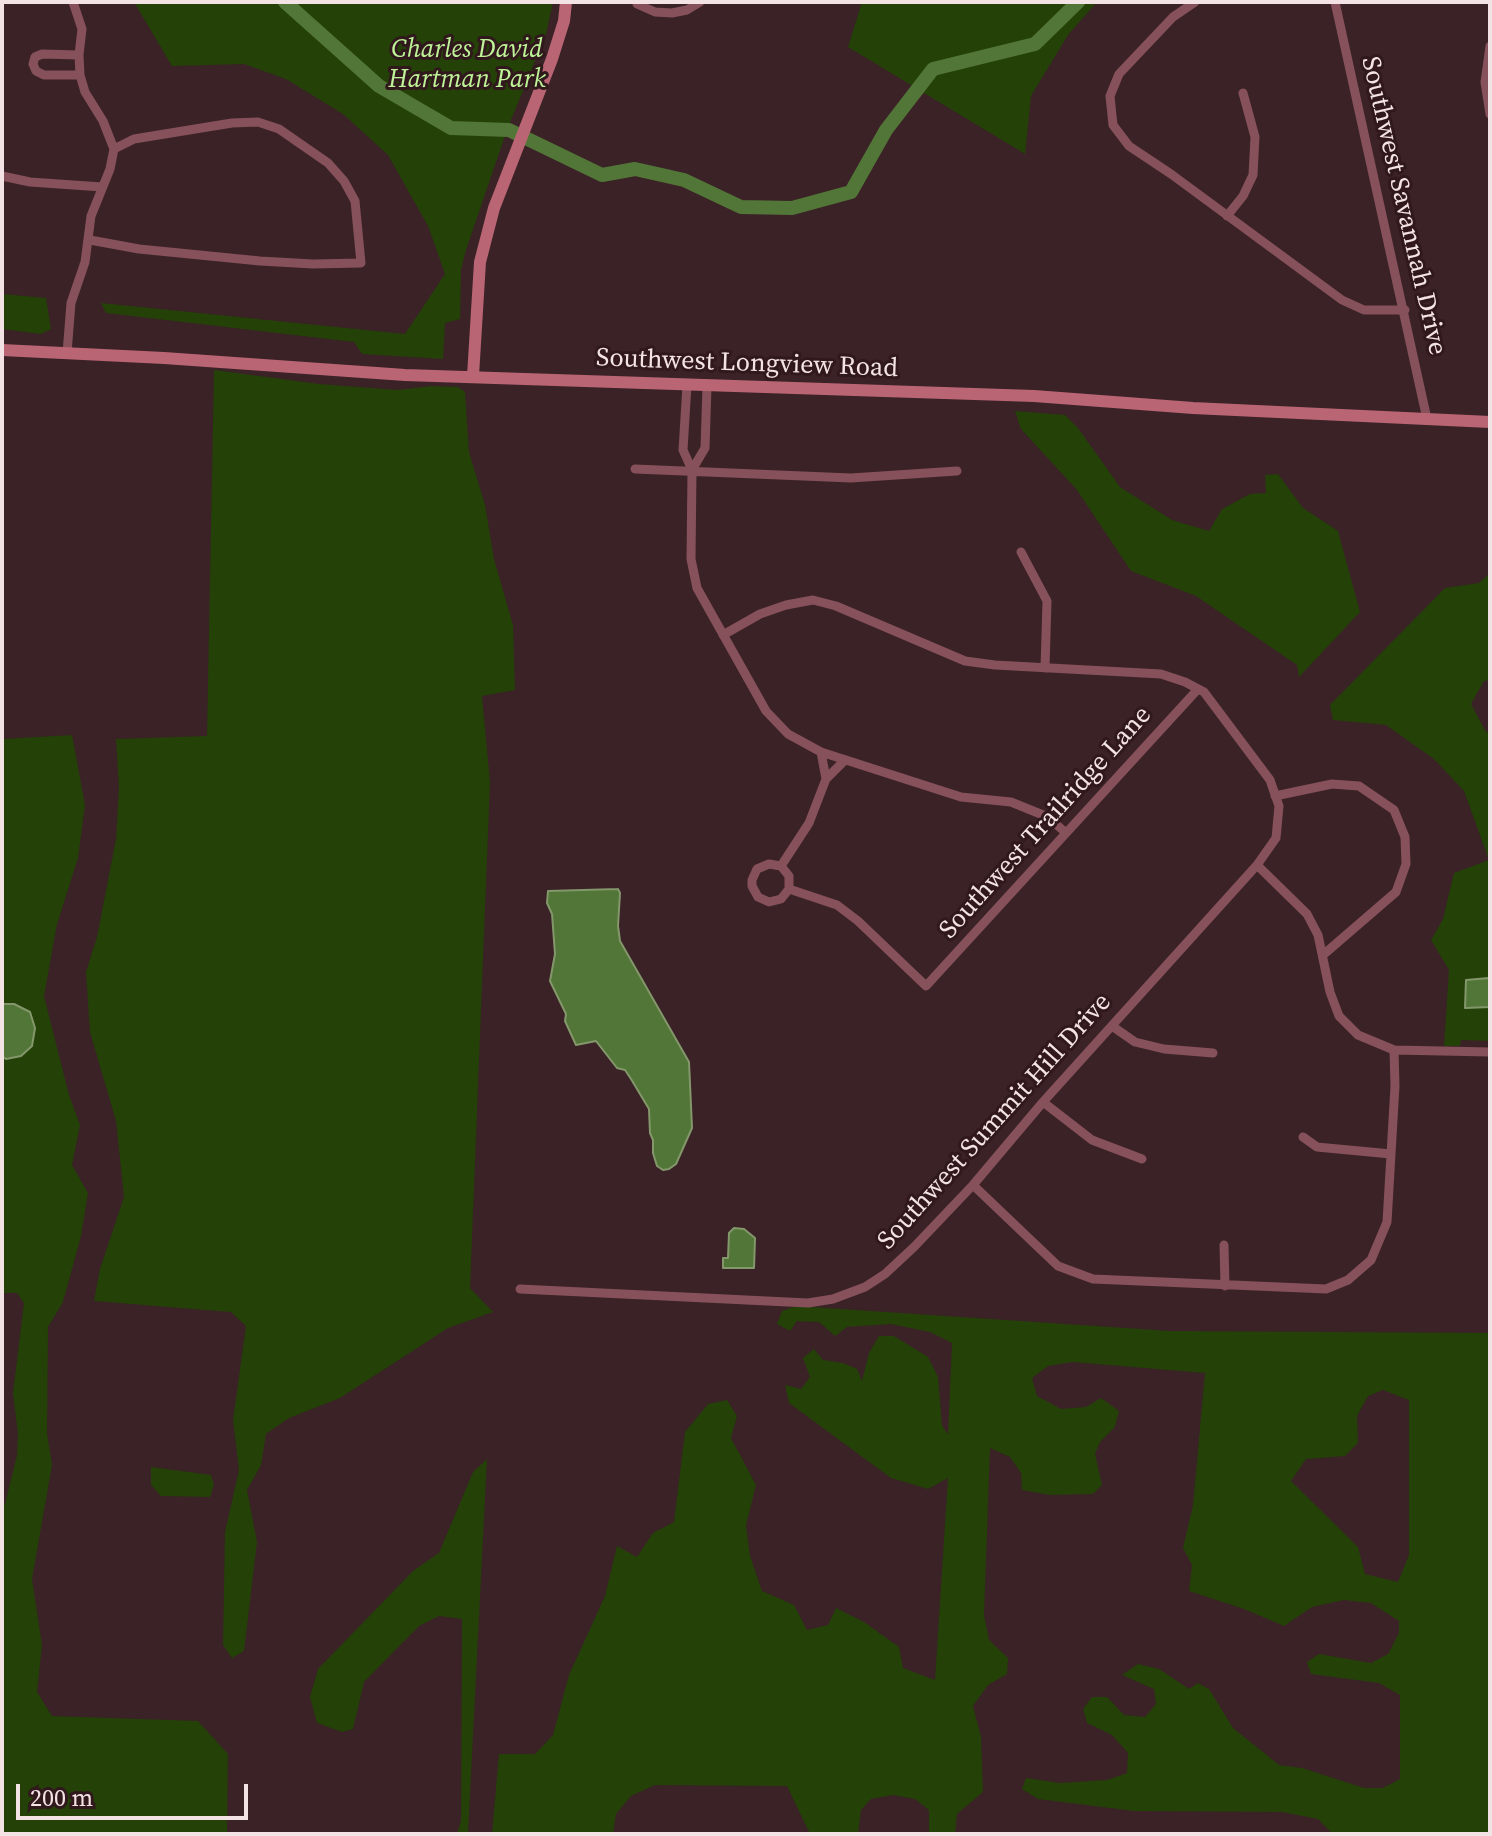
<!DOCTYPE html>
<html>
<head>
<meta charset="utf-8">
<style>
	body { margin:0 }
	#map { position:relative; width:1492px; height:1836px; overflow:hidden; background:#3a2226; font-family:"Source Serif 4",serif }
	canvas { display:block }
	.frame { position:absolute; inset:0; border:4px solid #f4e3e5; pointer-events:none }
	.scale { position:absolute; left:16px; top:1784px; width:232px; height:36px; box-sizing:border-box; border:4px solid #f4e3e5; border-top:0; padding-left:10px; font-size:24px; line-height:28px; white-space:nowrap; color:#f4e3e5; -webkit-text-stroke:6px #30181c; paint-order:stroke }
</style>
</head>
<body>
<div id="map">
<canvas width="1492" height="1836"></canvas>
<div class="frame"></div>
<div class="scale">200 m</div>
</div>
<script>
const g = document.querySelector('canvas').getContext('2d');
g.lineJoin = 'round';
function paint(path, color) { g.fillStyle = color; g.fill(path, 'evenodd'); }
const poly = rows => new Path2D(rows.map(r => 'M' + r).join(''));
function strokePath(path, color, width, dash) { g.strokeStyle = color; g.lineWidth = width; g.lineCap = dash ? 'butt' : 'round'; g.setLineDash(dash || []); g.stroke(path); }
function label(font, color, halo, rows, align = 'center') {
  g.font = font + ' "Source Serif 4",serif'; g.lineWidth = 6; g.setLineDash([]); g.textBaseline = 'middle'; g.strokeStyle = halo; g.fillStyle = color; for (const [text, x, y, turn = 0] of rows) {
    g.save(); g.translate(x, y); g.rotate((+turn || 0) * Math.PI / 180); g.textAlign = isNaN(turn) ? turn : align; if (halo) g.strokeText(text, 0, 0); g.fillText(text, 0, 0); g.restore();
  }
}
paint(poly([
	[134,2,278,2,326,43,310,21,286,2,553,2,546,34,507,130,466,250,461,270,460,319,445,323,443,359,362,354,354,342,106,313,101,303,405,334,445,274,428,226,388,155,343,114,286,79,244,64,172,66],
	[862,2,1097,2,1068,35,1031,96,1025,154,848,47],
	[2,294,46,298,51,329,41,334,2,329],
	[214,370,319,384,398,390,431,386,458,387,465,392,469,452,485,505,494,559,513,625,515,690,482,696,490,782,470,1288,493,1312,448,1328,340,1398,289,1418,266,1434,261,1465,247,1490,257,1542,244,1651,232,1658,223,1645,225,1532,239,1470,233,1420,246,1326,231,1312,94,1301,100,1269,124,1197,116,1121,90,1032,86,972,97,937,116,839,119,787,116,739,207,736],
	[1015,411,1065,415,1078,428,1120,487,1172,520,1209,531,1222,509,1250,494,1266,493,1265,475,1278,474,1303,508,1338,531,1360,612,1299,677,1297,665,1196,596,1131,571,1077,490,1021,429],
	[1490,573,1490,680,1484,681,1471,704,1486,732,1490,733,1490,1041,1461,1040,1460,1046,1444,1046,1449,970,1431,940,1443,919,1454,873,1489,860,1464,791,1434,759,1386,725,1333,720,1330,705,1445,588,1479,583],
	[72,735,85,805,78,858,57,924,44,996,69,1095,80,1125,72,1165,88,1193,81,1236,63,1302,48,1327,47,1433,52,1465,32,1579,42,1645,37,1692,52,1716,198,1721,228,1754,227,1834,2,1834,2,1505,5,1504,17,1455,18,1434,13,1393,24,1303,17,1293,2,1293,2,1056,6,1059,14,1004,2,1004,2,739],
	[796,1306,1170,1331,1490,1333,1490,1834,1333,1834,1318,1819,1282,1812,1134,1811,1038,1799,1022,1789,1026,1778,1060,1783,1107,1780,1127,1773,1128,1753,1112,1735,1087,1723,1083,1709,1092,1697,1107,1697,1124,1715,1145,1717,1156,1704,1154,1689,1122,1675,1138,1664,1159,1669,1189,1689,1198,1683,1209,1689,1233,1728,1279,1765,1302,1768,1364,1788,1383,1788,1400,1779,1400,1695,1379,1683,1311,1674,1307,1662,1319,1654,1371,1663,1388,1654,1399,1633,1399,1621,1371,1603,1344,1600,1312,1607,1284,1626,1244,1609,1189,1591,1192,1565,1183,1548,1193,1505,1205,1373,1072,1362,1048,1366,1032,1378,1037,1396,1061,1409,1086,1407,1101,1398,1119,1411,1115,1427,1100,1442,1095,1454,1102,1485,1093,1494,1050,1495,1022,1490,1021,1473,1010,1457,990,1448,984,1615,989,1640,1008,1658,1007,1674,988,1685,973,1706,981,1737,983,1792,957,1814,955,1834,929,1834,929,1810,915,1799,893,1795,871,1799,861,1810,858,1834,810,1834,787,1786,655,1785,631,1796,616,1814,613,1834,492,1834,499,1754,535,1754,553,1735,569,1675,605,1596,617,1546,637,1557,653,1533,674,1522,685,1432,708,1404,727,1400,737,1416,731,1438,756,1485,746,1525,750,1556,762,1591,794,1605,807,1630,828,1625,836,1608,864,1622,899,1647,903,1668,935,1680,948,1478,928,1489,891,1478,789,1403,785,1385,801,1389,810,1377,803,1358,814,1349,823,1360,843,1363,857,1369,862,1381,869,1353,879,1336,894,1336,928,1357,938,1377,942,1425,948,1435,952,1343,930,1332,891,1324,847,1327,835,1336,819,1322,797,1321,790,1331,777,1324,782,1311],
	[1383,1390,1409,1400,1409,1555,1398,1582,1365,1574,1358,1547,1291,1481,1306,1459,1345,1456,1358,1443,1357,1416,1368,1396],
	[487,1459,468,1834,457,1834,461,1821,462,1619,439,1616,419,1626,364,1682,353,1729,342,1732,317,1723,310,1697,318,1669,413,1571,439,1553,473,1472],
	[151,1467,211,1475,214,1485,210,1497,161,1496,151,1485]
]), '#244108');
const water = poly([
	[618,889,620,893,618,926,620,941,689,1062,692,1128,676,1164,669,1169,663,1170,657,1166,653,1153,653,1140,650,1133,649,1109,631,1079,625,1070,617,1068,596,1041,576,1045,565,1021,566,1014,550,981,555,954,552,914,547,903,548,891,618,889],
	[1489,978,1490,1007,1465,1008,1466,980,1489,978],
	[2,1004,14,1004,30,1012,35,1028,32,1046,21,1056,6,1059,2,1056,2,1004],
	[734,1228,744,1229,755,1238,754,1268,723,1268,723,1258,728,1258,729,1233,734,1228]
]);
paint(water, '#527637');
strokePath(water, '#83976b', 2);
strokePath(poly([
	[285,2,379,86,451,128,509,130,602,175,635,169,684,180,741,207,792,208,851,192,886,130,933,69,1035,44,1078,2]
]), '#527637', 14);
strokePath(poly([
	[1195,2,1173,17,1119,74,1110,96,1113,125,1129,146,1171,174,1342,300,1364,310,1405,310],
	[1335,2,1427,419],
	[637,4,655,12,672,13,687,10,700,2],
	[1490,46,1485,82,1490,114],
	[79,55,42,54,35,57,33,64,36,71,44,75,80,75],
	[2,176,30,182,102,187],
	[1227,216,1243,196,1253,175,1255,137,1243,93],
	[90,240,139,249,260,261,313,264,361,263,355,201,344,181,328,163,279,129,258,122,232,123,134,139,114,149],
	[67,353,71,303,85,262,91,216,110,169,114,149,103,121,85,92,80,75,79,55,82,29,73,2],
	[687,385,683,450,692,470,691,559,697,588,766,711,788,734,821,752,961,797,1011,802,1048,817,1066,833],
	[635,469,851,478,957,471],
	[692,470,705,448,707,386],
	[1021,552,1047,601,1045,668],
	[821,752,826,779],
	[1275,796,1332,784,1359,786,1394,810,1405,837,1406,864,1396,892,1323,955],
	[1257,865,1307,914,1318,935,1330,992,1339,1016,1358,1035,1394,1050,1490,1052],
	[781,866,809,823,826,779,845,760],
	[781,866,769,864,757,869,752,880,752,886,758,897,769,902,781,899,789,889],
	[781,866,789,876,789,889],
	[789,889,837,905,858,921,926,986,1198,689],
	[1112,1026,1135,1042,1164,1049,1213,1053],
	[1043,1102,1092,1140,1142,1159],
	[1303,1137,1317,1147,1391,1154],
	[973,1185,1058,1266,1093,1279,1326,1289,1348,1280,1371,1260,1387,1222,1395,1086,1394,1050],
	[1224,1245,1225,1286],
	[520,1289,808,1303,833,1299,865,1287,885,1274,914,1247,973,1185,1043,1102,1257,865,1276,838,1279,806,1270,780,1204,692,1185,682,1161,674,995,665,965,661,836,606,813,600,786,605,760,614,723,635]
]), '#86515a', 9);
strokePath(poly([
	[2,350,164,358,405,375,1034,396,1193,408,1490,422],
	[473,376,480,262,494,208,552,59,564,21,566,2]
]), '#b96574', 12);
label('italic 26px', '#bef398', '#30181c', [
	["Charles David",467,50],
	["Hartman Park",467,80]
]);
label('26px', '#f4e3e5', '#30181c', [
	["Southwest Savannah Drive",1403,206,77],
	["Southwest Longview Road",747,364,2],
	["Southwest Trailridge Lane",1046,823,-48],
	["Southwest Summit Hill Drive",995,1122,-48]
]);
</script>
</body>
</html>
